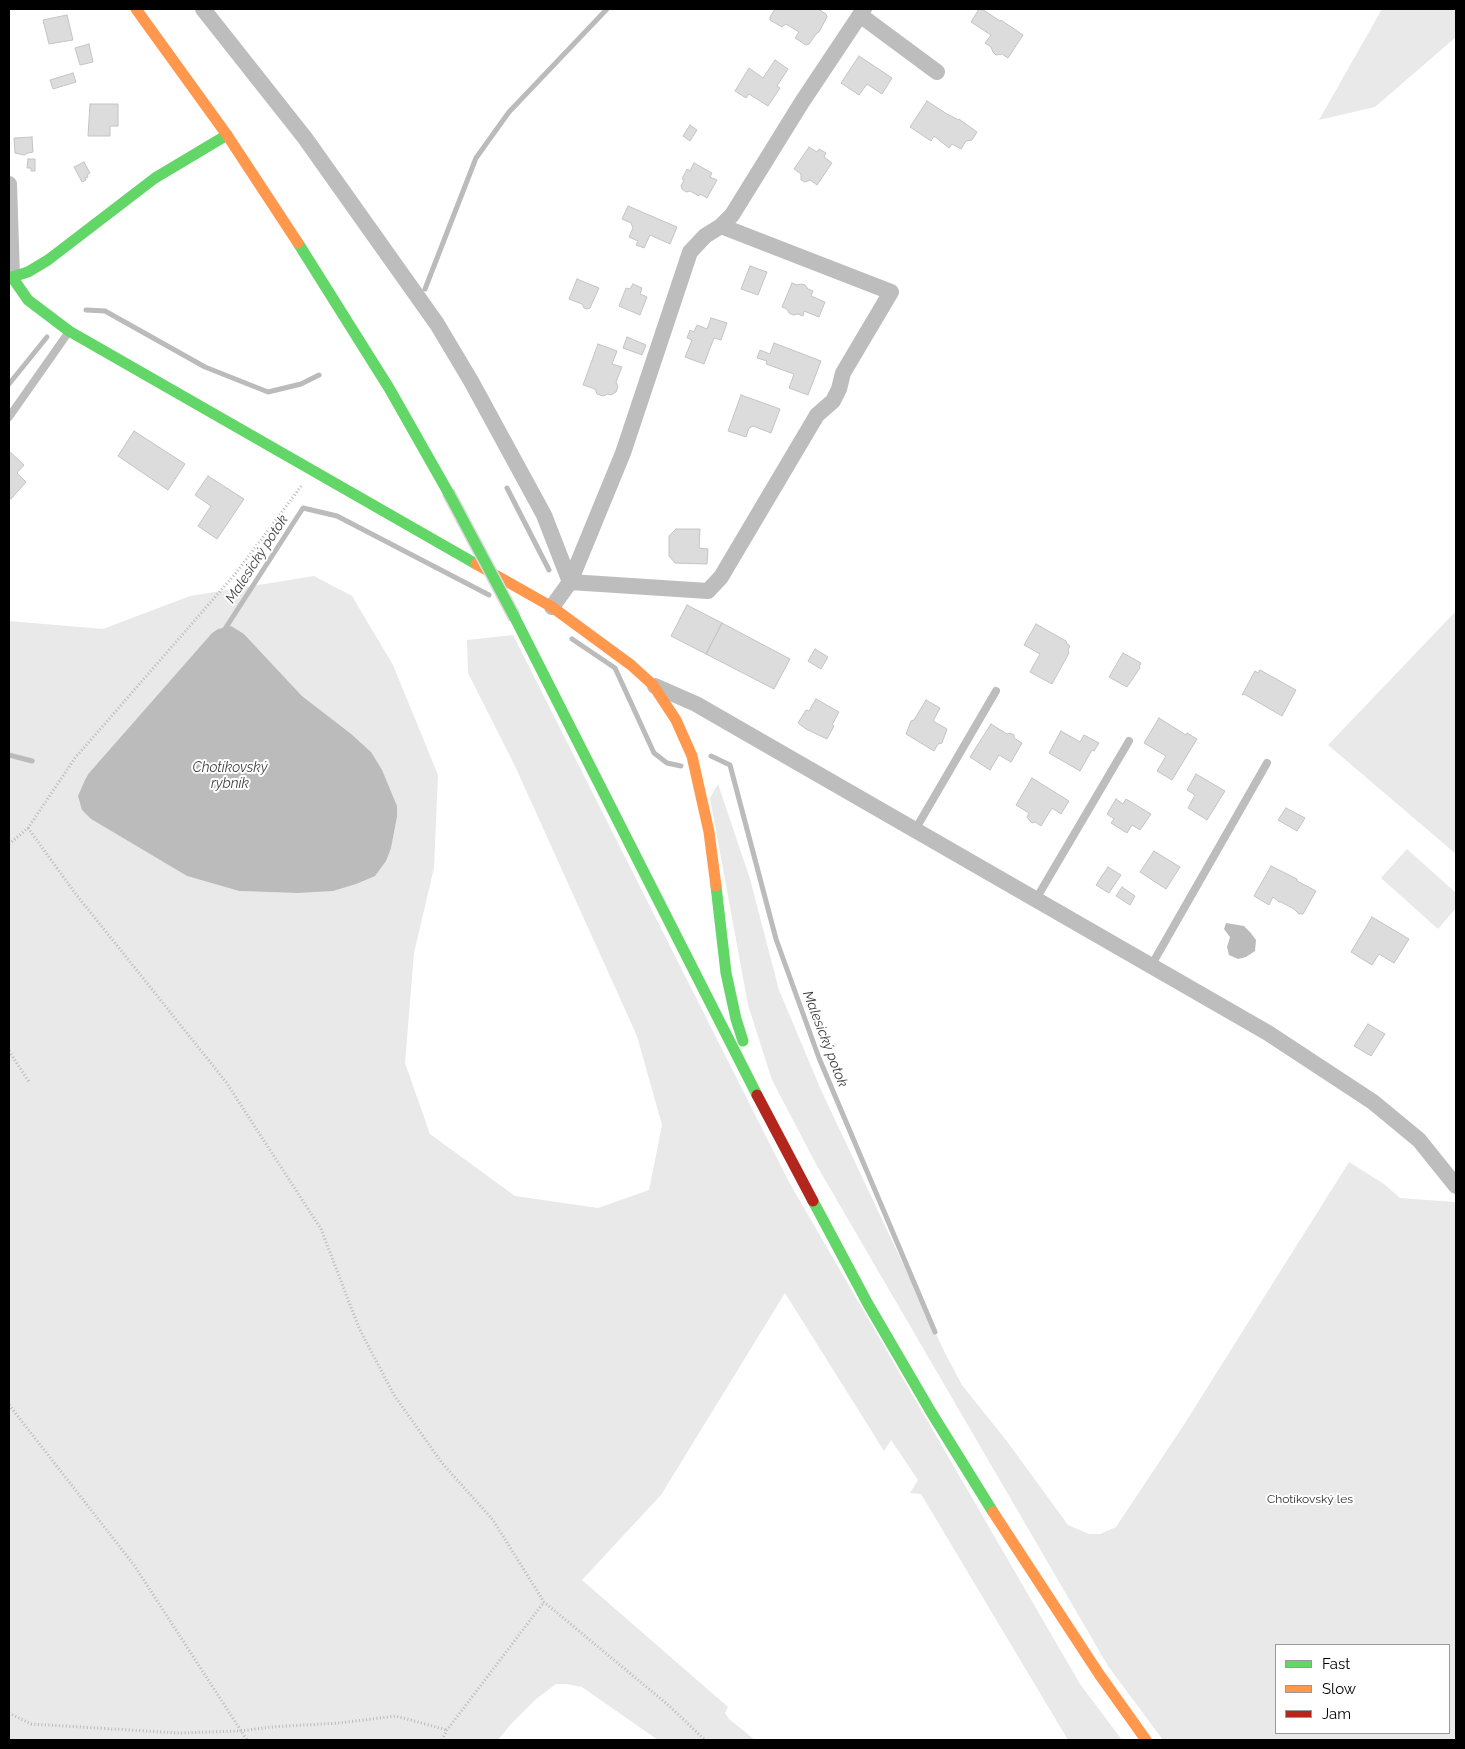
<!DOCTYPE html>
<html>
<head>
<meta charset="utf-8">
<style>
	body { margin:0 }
	#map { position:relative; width:1465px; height:1749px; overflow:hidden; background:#fff; font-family:Raleway,sans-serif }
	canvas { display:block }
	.frame { position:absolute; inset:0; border:10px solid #000; pointer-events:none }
	.legend { position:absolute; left:1275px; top:1644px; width:175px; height:90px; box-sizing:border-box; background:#fff; border:1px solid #999; margin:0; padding:6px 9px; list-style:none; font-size:15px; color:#000 }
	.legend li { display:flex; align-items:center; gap:10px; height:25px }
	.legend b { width:25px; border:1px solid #999 }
</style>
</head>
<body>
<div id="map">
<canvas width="1465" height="1749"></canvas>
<div class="frame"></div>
<ul class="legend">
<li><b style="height:6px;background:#63d668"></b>Fast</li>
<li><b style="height:6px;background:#ff974d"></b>Slow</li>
<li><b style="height:6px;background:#b3261e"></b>Jam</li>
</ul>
</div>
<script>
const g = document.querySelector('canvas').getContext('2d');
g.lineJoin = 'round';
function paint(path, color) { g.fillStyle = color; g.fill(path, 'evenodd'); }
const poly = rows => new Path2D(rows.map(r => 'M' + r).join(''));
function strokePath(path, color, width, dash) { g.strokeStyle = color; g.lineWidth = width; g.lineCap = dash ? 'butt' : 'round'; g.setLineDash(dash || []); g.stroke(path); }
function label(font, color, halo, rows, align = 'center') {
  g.font = font + ' Raleway,sans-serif'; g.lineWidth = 4; g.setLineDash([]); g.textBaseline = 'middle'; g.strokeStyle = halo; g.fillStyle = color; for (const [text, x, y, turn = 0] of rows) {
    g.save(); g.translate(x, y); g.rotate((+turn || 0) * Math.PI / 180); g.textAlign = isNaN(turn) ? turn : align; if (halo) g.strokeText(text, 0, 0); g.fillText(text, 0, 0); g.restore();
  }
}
paint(poly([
	[1382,9,1456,9,1456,37,1375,107,1319,120],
	[314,576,352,596,393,665,438,775,434,868,414,953,405,1063,430,1134,515,1196,598,1208,649,1190,662,1125,637,1036,515,766,468,673,467,640,513,635,789,1182,1080,1684,1122,1740,1068,1740,921,1494,910,1493,918,1480,891,1440,884,1451,785,1293,661,1495,582,1580,728,1707,725,1713,729,1719,755,1740,658,1740,582,1687,566,1684,556,1684,536,1699,511,1724,498,1740,9,1740,9,621,103,629,190,596],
	[218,629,244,634,302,696,350,733,397,817,391,848,297,893,239,891,187,876,91,819,82,810,89,773,212,633],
	[1456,611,1456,854,1328,745],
	[718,784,750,879,779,990,821,1090,945,1353,962,1385,1006,1440,1068,1525,1089,1534,1100,1534,1116,1527,1185,1423,1349,1162,1384,1184,1400,1198,1455,1202,1456,1740,1163,1740,1108,1666,817,1166,772,1080,748,1005,710,798],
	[1276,1645,1449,1645,1449,1733,1276,1733],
	[1407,849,1456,893,1456,908,1438,929,1381,878]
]), '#e9e9e9');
paint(poly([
	[231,626,244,634,302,696,350,733,371,752,382,770,397,806,397,817,391,848,386,861,375,876,356,884,333,891,297,893,239,891,187,876,91,819,82,810,78,796,85,780,89,773,212,633,218,629],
	[1226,923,1244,926,1250,932,1256,940,1255,951,1246,957,1238,959,1229,955,1227,947,1230,937,1224,929]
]), '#bbb');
strokePath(poly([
	[425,289,476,158,509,112,607,9],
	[86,310,105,311,205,367,268,392,301,384,319,375],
	[9,384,47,337],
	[507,488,549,570],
	[223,632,303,508,337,516,489,595],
	[572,639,615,668,654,753,667,763,681,766],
	[9,755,32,761],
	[711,756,730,765,776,939,819,1058,935,1332]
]), '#bbb', 5);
const building = poly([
	[775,9,818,9,826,14,827,17,819,32,817,33,809,44,806,45,795,38,799,32,786,24,782,27,770,20,770,17,775,9],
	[979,9,982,9,1000,21,1001,20,1023,35,1008,58,1002,54,996,55,993,52,991,47,985,43,991,35,971,22,979,9],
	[67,15,73,40,49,44,43,20,67,15],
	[89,44,93,62,80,65,75,48,89,44],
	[859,56,892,78,882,94,867,84,859,95,841,83,859,56],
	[775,60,788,69,777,86,780,88,768,106,749,94,746,98,735,91,749,68,763,78,775,60],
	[73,73,76,82,53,89,50,80,73,73],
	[927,101,947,114,959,120,959,119,977,132,972,140,966,141,961,149,952,144,949,148,934,136,931,141,910,127,927,101],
	[90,104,118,104,118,126,110,126,110,136,88,136,90,104],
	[690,125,697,130,690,141,683,136,690,125],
	[32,137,33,152,28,153,24,155,15,153,14,138,32,137],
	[809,147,817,152,819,149,826,153,824,157,832,163,817,185,810,180,805,182,801,180,801,174,794,169,809,147],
	[28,159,35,159,35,171,31,171,31,168,27,168,28,159],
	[84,162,90,173,87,175,88,177,85,178,86,180,82,182,74,167,84,162],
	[694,163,712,173,710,177,717,180,707,198,700,194,699,196,690,191,686,192,682,189,681,186,684,180,682,179,687,169,690,171,694,163],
	[628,206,677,227,670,244,650,235,644,248,636,245,638,241,629,237,633,228,631,223,622,219,628,206],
	[750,266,767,272,758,295,741,289,750,266],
	[577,279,599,288,590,308,587,309,584,308,582,304,569,299,577,279],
	[792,283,797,285,801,284,805,285,808,289,813,291,811,296,825,302,819,317,804,311,803,316,798,314,793,315,789,313,787,309,782,307,792,283],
	[633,284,642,288,640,294,647,297,640,315,619,306,626,288,630,289,633,284],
	[711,318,727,323,721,340,714,338,704,364,685,357,692,340,687,338,690,330,694,332,697,325,707,329,711,318],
	[627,337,646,345,642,355,623,348,627,337],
	[774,343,821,361,808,395,789,388,794,374,766,364,767,361,757,358,760,350,770,354,774,343],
	[598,344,617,351,612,364,622,367,616,382,618,387,616,392,611,395,608,394,603,396,597,394,595,389,583,385,598,344],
	[741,395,780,409,771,433,753,426,749,428,746,437,728,431,741,395],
	[134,431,185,464,168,490,118,456,134,431],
	[9,451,24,465,17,473,26,482,11,499,9,497,9,451],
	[208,476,244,499,217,539,198,526,211,506,195,495,208,476],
	[676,529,700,529,699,548,708,549,707,564,675,563,669,556,669,536,676,529],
	[687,605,722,623,706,654,671,636,687,605],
	[722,623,790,659,774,689,706,654,722,623],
	[1036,624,1066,641,1067,644,1070,646,1068,650,1069,653,1052,684,1030,672,1040,654,1024,645,1036,624],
	[815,649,828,657,821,669,808,661,815,649],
	[1123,653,1141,663,1139,667,1140,668,1127,687,1109,677,1123,653],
	[1260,670,1296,690,1282,716,1244,694,1242,695,1255,671,1258,673,1260,670],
	[816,699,839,712,832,725,834,726,827,739,806,729,798,723,806,710,809,711,816,699],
	[926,700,940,708,933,721,947,729,942,743,938,744,934,751,906,734,911,721,914,720,926,700],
	[1159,718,1186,735,1187,733,1197,739,1172,780,1157,771,1166,756,1144,743,1159,718],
	[991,724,1007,734,1010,733,1014,735,1014,738,1022,743,1011,762,999,755,990,770,970,757,991,724],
	[1061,731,1080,742,1084,735,1099,743,1094,751,1092,750,1080,771,1049,753,1061,731],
	[1196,774,1225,791,1207,820,1188,808,1195,795,1187,790,1196,774],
	[1032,778,1069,801,1061,814,1052,808,1041,826,1035,822,1032,823,1030,821,1027,817,1029,813,1016,805,1032,778],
	[1116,799,1123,804,1126,799,1151,814,1140,830,1132,825,1127,833,1111,823,1114,819,1107,814,1116,799],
	[1286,808,1305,818,1297,831,1278,820,1286,808],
	[1154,851,1180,867,1166,889,1140,872,1154,851],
	[1271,866,1297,879,1297,881,1316,891,1303,914,1299,914,1294,909,1281,902,1279,902,1273,897,1269,905,1254,896,1271,866],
	[1108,867,1121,875,1109,893,1096,885,1108,867],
	[1122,887,1135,896,1130,905,1116,896,1122,887],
	[1372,917,1409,939,1394,963,1379,954,1372,965,1351,952,1372,917],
	[1368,1024,1385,1034,1371,1056,1354,1046,1368,1024]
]);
paint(building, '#dcdcdc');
strokePath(building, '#c4c4c4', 1);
strokePath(poly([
	[28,828,75,893,226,1082,321,1229,359,1328,394,1395,442,1463,493,1520,544,1602,667,1704,705,1740],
	[9,844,28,828,75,758,236,573,302,485],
	[9,1051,29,1082],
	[9,1405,134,1565,247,1740],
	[9,1713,31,1724,179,1733,240,1731,271,1727,339,1723,396,1716,447,1730],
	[442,1740,447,1730,544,1602]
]), '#b8b8b8', 3, [1, 2.5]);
strokePath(poly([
	[9,417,68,333],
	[915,830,996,691],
	[1036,899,1129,741],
	[1151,966,1267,763]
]), '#bdbdbd', 8);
strokePath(poly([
	[203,9,305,138,437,324,471,381,544,515,570,582],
	[860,15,937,72],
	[9,184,12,277],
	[570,582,708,591,721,577,817,415,833,401,839,389,843,373,891,292,721,226],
	[552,607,570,582,623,453,690,252,705,236,721,226,732,215,802,102,864,9],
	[655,686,696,704,1268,1033,1373,1102,1419,1140,1456,1186]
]), '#bdbdbd', 16);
strokePath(poly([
	[298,243,389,388,448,492],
	[9,277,12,277,28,300,69,331,476,564],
	[12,277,28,272,48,260,155,178,227,135],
	[515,618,757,1095],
	[716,886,726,973,736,1019,743,1041],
	[813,1201,868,1304,931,1412,993,1512]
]), '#63d668', 11);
strokePath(poly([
	[136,9,227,135,298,243],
	[476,564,552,607,631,665,653,685],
	[653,685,676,720,692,756,709,832,716,886],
	[993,1512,1099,1674,1146,1740]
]), '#ff974d', 11);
strokePath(poly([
	[757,1095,813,1201]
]), '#b3261e', 11);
const fastBridge = poly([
	[448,492,515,618]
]);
strokePath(fastBridge, '#dbdbdb', 14, []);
strokePath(fastBridge, '#63d668', 11);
label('12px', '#2e2e2e', '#fff', [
	["Chotíkovský les",1310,1499]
]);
label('italic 14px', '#3f3f3f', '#fff', [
	["Malesický potok",257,559,-57],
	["Chotíkovský",230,768],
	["rybník",230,784],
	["Malesický potok",825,1039,69]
]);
</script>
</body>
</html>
